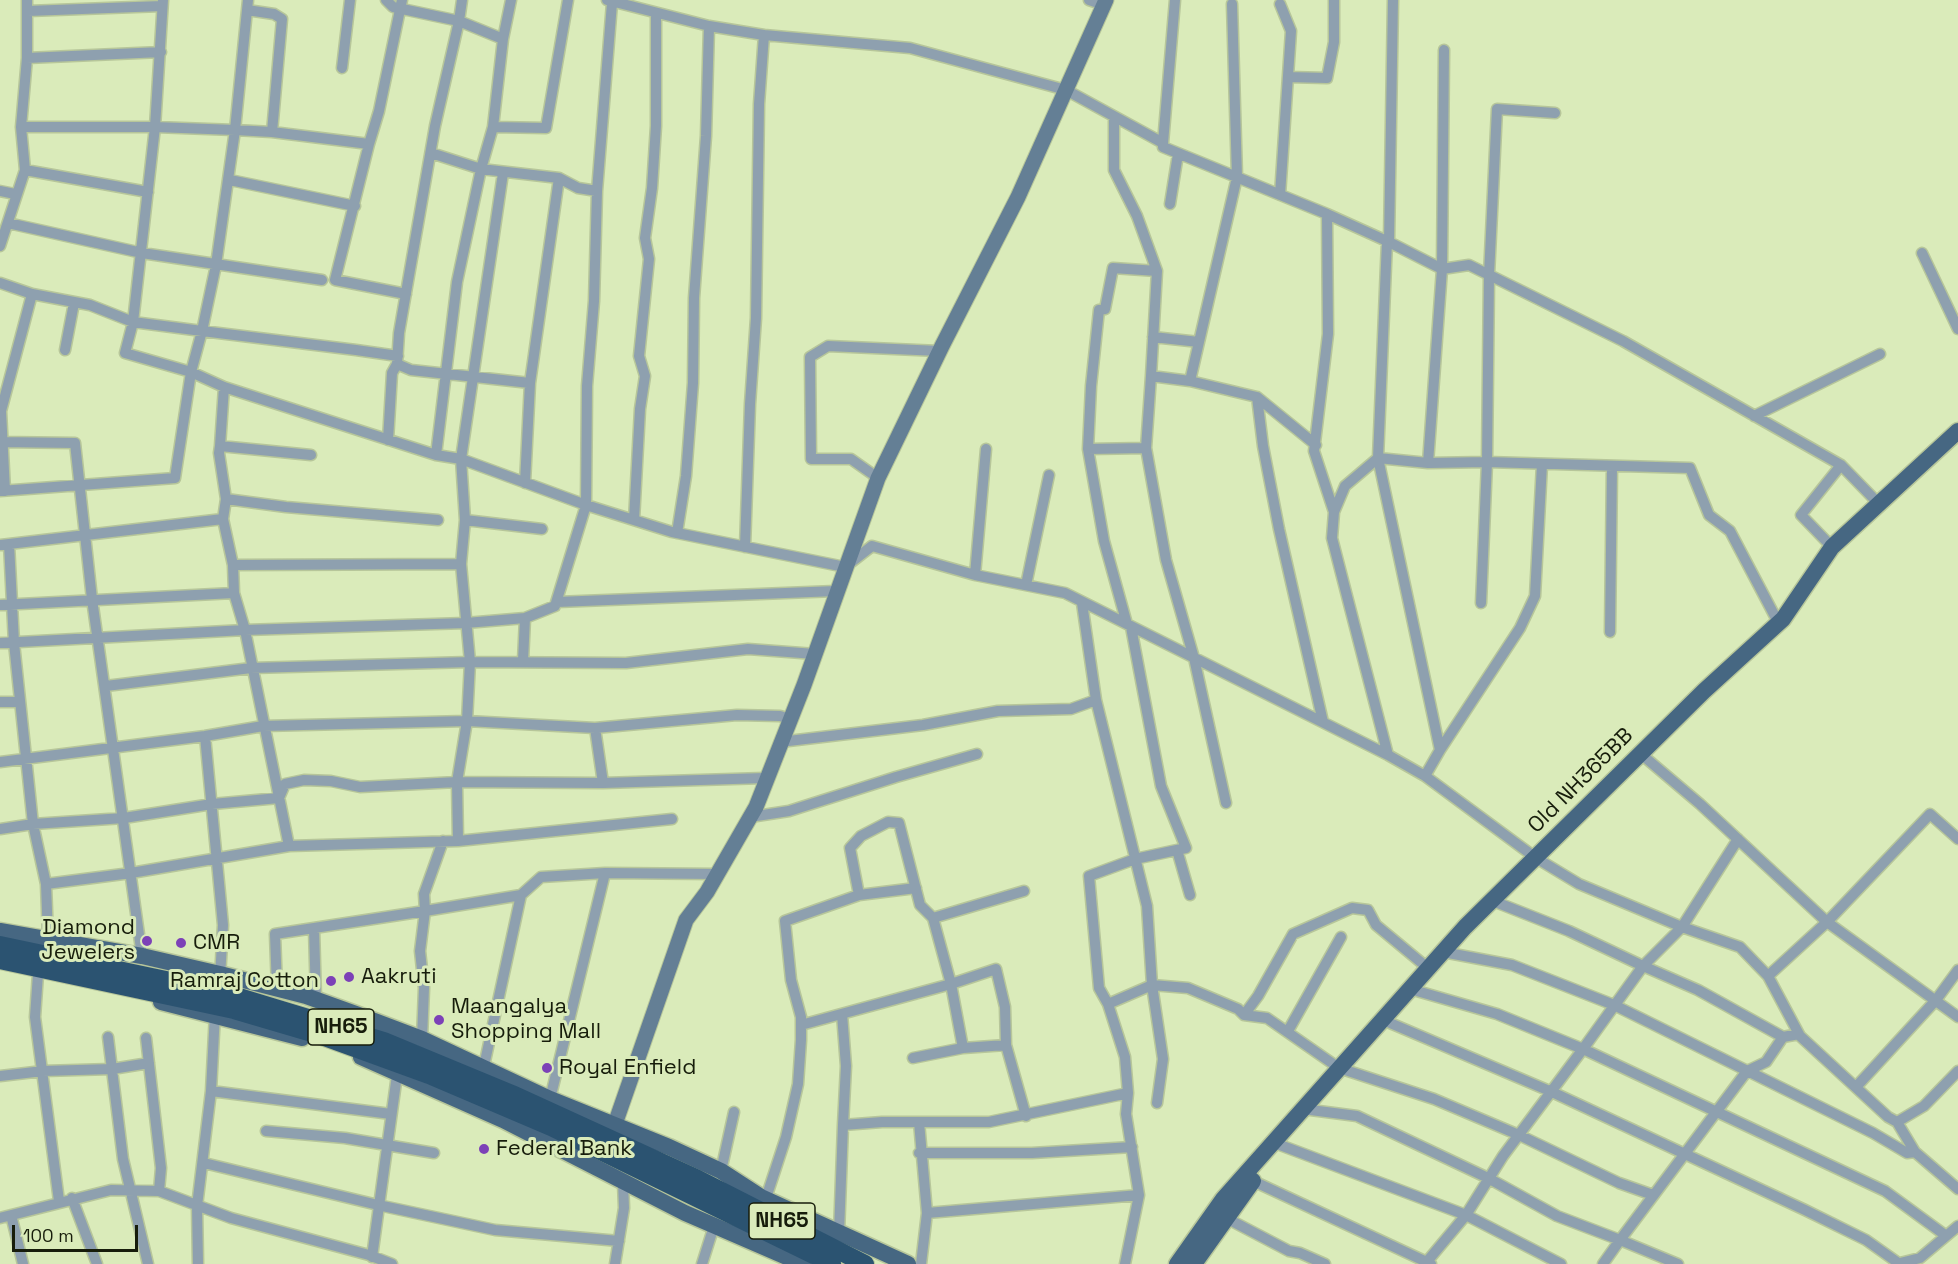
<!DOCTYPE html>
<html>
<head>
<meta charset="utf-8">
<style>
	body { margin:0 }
	#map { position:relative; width:1958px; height:1264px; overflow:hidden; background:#daebba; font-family:"Space Grotesk",sans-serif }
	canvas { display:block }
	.scale { position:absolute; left:12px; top:1225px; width:126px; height:27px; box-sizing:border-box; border:3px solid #171d0b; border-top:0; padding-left:8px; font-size:18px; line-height:21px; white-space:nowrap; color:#171d0b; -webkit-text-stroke:4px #daebba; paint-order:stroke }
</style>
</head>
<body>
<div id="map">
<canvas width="1958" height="1264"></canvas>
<div class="scale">100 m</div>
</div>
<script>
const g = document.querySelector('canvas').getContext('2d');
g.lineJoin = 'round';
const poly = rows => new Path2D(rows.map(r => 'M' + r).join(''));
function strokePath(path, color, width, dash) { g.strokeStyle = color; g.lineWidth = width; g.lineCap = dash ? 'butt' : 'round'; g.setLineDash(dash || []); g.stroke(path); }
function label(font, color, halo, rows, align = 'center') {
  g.font = font + ' "Space Grotesk",sans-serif'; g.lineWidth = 6; g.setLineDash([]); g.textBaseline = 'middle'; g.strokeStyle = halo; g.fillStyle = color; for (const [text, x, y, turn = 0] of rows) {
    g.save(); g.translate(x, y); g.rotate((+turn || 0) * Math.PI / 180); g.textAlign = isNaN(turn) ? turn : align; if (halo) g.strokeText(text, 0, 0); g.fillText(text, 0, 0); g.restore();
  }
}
const street = poly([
	[248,0,235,130,272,132,369,144,379,111,402,0],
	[386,0,393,7,459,21,435,126,399,333,397,364,392,373,388,440],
	[462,0,459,21,503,39,493,127,546,128,568,0],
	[607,0,709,26,764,35,759,104,756,318,750,404,745,547],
	[1089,0,1104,5],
	[1280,4,1291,31,1280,195],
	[247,10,274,14,282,19,272,132],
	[28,11,162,6],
	[764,35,910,48,1066,90,1163,143,1163,147,1327,214,1389,242,1442,269,1469,265,1623,341,1841,465,1879,504],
	[503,39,511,0],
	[27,58,161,52],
	[342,68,350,0],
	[1288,77,1327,78,1334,42,1334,0],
	[1114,118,1114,170,1137,216,1157,271],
	[21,127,155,127,163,0],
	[1163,143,1175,0],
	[369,144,335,280,406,294],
	[431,153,481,169,559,178,578,188,597,191],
	[25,170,148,192],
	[230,180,355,206],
	[0,191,15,194],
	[1170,204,1178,154],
	[1327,214,1328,334,1314,451,1334,512,1332,538,1388,755],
	[8,223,142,253,322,280],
	[1387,241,1378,458,1428,463,1442,269,1444,50],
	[1389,242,1393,0],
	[0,246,25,170,21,127,27,58,27,0],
	[1922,253,1958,329],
	[0,283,32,294,90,305,133,322,125,353,191,372,224,387,436,455,461,459,586,505,672,532,845,567,872,546,975,575,1065,593,1388,755,1425,776,1536,858,1579,884,1682,927,1740,947,1768,976,1800,1036,1888,1117,1897,1122,1915,1152,1958,1189],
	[1153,337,1199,342],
	[65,350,74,303],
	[397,364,411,370,530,383],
	[1190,381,1237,177,1232,4],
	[1754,416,1880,354],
	[0,442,75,443,92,599,142,956],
	[1316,445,1257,397,1263,446,1279,529,1323,722],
	[220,446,224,387],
	[1088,449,1091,386,1099,310,1105,309,1113,268,1157,271,1151,376],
	[436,455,457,282,481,169,493,127],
	[1428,463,1487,462,1489,275,1497,109,1555,113],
	[878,478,851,459,811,459,810,357,828,346,939,351],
	[525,483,530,383,559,178],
	[0,491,175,478,191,372,202,331,216,265,235,130,155,127,133,322,202,331,356,350,398,356],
	[5,491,1,411,32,294],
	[226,499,286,507,438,520],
	[1334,512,1345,486,1378,458,1440,750,1425,776],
	[465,520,542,529],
	[634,520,640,409,645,376,639,356,649,259,645,238,652,188,656,126,656,14],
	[677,533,686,476,693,383,694,298,706,136,709,26],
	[9,544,14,643,33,824,46,884,48,938],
	[0,545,223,519],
	[1832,547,1801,515,1841,465],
	[461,564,465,520,461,459,503,173],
	[975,575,986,449],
	[1026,585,1049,475],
	[557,602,836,591],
	[1082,603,1096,700,1147,906,1152,985,1163,1059,1157,1103],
	[1481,603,1487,462,1690,468,1709,515,1730,531,1779,624],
	[0,605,234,593],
	[1127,624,1104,541,1088,449,1146,448],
	[1610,632,1612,466],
	[0,643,245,630,466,623,525,618],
	[523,661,525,618,555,606,586,505,587,386,594,301,597,191,612,3],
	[106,686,251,668,470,662,461,564,233,565],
	[0,702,20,702],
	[595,728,737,715,780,716,790,719],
	[205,736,223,925,220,978],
	[780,742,923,725,998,711,1071,709,1096,700],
	[1440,750,1520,628,1535,596,1542,464],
	[1641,754,1700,804,1827,922,1768,976],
	[0,762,205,736,263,726,467,721,470,662,626,663,748,649,815,654],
	[1226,803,1194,658,1166,560,1146,448,1151,376,1190,381,1257,397],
	[750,817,789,811,896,777,977,754],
	[0,829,33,824,124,818,212,804,279,798,285,784,304,780,331,781,360,787,457,782,603,783],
	[1738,839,1682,927,1643,966,1698,990,1783,1037],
	[1958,839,1930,814,1827,922,1958,1017],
	[458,841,457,782,467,721,595,728,603,783,765,778],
	[289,846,245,630,234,593,233,565,223,519,226,499,219,453,220,446,311,455],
	[1177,850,1190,895],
	[46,884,131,873,289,846,458,841,672,819],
	[859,895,916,888],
	[1493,901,1569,931,1643,966,1583,1049,1885,1191,1945,1235],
	[933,918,951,984,963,1048],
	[314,928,316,1000],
	[1443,952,1512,965,1614,1005,1873,1133,1907,1153,1915,1152],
	[38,974,35,1017,59,1201],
	[277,989,275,934,425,911,424,894,443,841],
	[1410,989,1497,1014,1583,1049,1503,1156,1466,1215,1425,1264],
	[1108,1004,1152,985,1188,988,1238,1009,1244,1015,1267,1018,1339,1068,1434,1099,1519,1135,1619,1183,1653,1195],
	[842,1014,846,1066,843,1125],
	[1244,1015,1258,996,1293,934,1352,908,1368,910,1376,925,1429,969],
	[1383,1020,1552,1092,1805,1210,1866,1240,1897,1262],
	[801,1025,951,984,996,969,1005,1007,1006,1045,1026,1116],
	[1288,1031,1341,937],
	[108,1037,123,1159,148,1264],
	[146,1038,161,1168,159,1191],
	[422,1039,424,988,420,951,425,911,521,895],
	[913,1058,963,1048,1006,1045],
	[484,1066,521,895,541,877,605,873],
	[0,1076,43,1071,112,1069,149,1063],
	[1856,1087,1936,1000,1958,970],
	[211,1091,391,1114],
	[1128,1093,1125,1057,1108,1004,1099,988,1089,876,1135,859,1186,848,1161,786,1131,627],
	[550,1099,605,873,718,874],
	[1303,1109,1357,1116,1488,1178,1557,1216,1620,1240,1747,1071,1766,1062,1783,1037,1799,1034],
	[919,1122,927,1213],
	[1897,1122,1924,1106,1958,1071],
	[266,1131,345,1138,434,1153],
	[1272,1142,1466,1215,1561,1264],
	[919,1153,1032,1153,1132,1147],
	[204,1163,378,1205,495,1230,619,1241],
	[721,1171,734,1112],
	[1253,1181,1431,1264],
	[72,1198,97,1264],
	[766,1198,786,1137,798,1084,801,1040,801,1017,791,980,785,921,859,895,850,848,861,836,888,822,899,823,920,905,933,918,1024,891],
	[11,1215,23,1264],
	[0,1218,111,1190,159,1191,231,1218,369,1255,392,1264],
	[1226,1218,1289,1251,1300,1253,1325,1264],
	[839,1233,843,1125,882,1122,989,1122,1128,1093,1126,1114,1139,1195],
	[372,1257,397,1075],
	[198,1264,197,1206,211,1091,215,1013],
	[615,1264,624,1208,623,1182],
	[702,1264,714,1226],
	[921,1264,927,1213,1139,1195,1125,1264],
	[1603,1264,1620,1240,1678,1264],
	[1896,1264,1920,1258,1958,1226]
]);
const secondary = poly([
	[615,1124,686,920,707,892,756,807,804,685,878,478,942,346,1018,197,1106,0]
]);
const primary = poly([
	[0,931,142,956,220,974,306,996,356,1014,422,1039,550,1099,669,1147,721,1171,761,1197,908,1264],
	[161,1002,302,1038],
	[361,1057,503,1120,685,1213,803,1264],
	[1177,1264,1223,1199,1465,927,1704,691,1783,619,1832,547,1958,431],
	[1194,1264,1253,1181,1247,1176]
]);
const highway = poly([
	[0,945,223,992,384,1041,512,1094,698,1179,865,1264],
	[0,960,234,1010,319,1035,429,1075,551,1127,832,1264]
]);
strokePath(street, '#b7c69a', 13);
strokePath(secondary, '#b7c69a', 17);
strokePath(primary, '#b7c69a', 19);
strokePath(highway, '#b7c69a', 20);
strokePath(street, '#8ea0af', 10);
strokePath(secondary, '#647f95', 15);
strokePath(primary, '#466782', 16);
strokePath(highway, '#2b5371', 18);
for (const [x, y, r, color] of [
	[147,941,6,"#7c41b7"],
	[181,943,6,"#7c41b7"],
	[349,977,6,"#7c41b7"],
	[331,981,6,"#7c41b7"],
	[439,1020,6,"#7c41b7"],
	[547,1068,6,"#7c41b7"],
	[484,1149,6,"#7c41b7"]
]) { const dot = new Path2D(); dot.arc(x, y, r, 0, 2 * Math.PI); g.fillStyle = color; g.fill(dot); strokePath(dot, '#daebba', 2); }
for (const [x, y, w] of [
	[341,1027,66],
	[782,1221,66]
]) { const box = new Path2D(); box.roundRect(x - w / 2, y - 18, w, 36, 4.5); g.fillStyle = '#daebba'; g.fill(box); strokePath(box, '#171d0b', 1.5); }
label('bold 21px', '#171d0b', null, [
	["NH65",341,1027],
	["NH65",782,1221]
]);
label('22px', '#171d0b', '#daebba', [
	["Old NH365BB",1581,781,-45]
]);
label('22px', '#171d0b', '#daebba', [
	["Diamond",135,928,"right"],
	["Jewelers",135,953,"right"],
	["CMR",193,943],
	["Aakruti",361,977],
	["Ramraj Cotton",319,981,"right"],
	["Maangalya",451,1007],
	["Shopping Mall",451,1032],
	["Royal Enfield",559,1068],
	["Federal Bank",496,1149]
], 'left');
</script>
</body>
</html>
